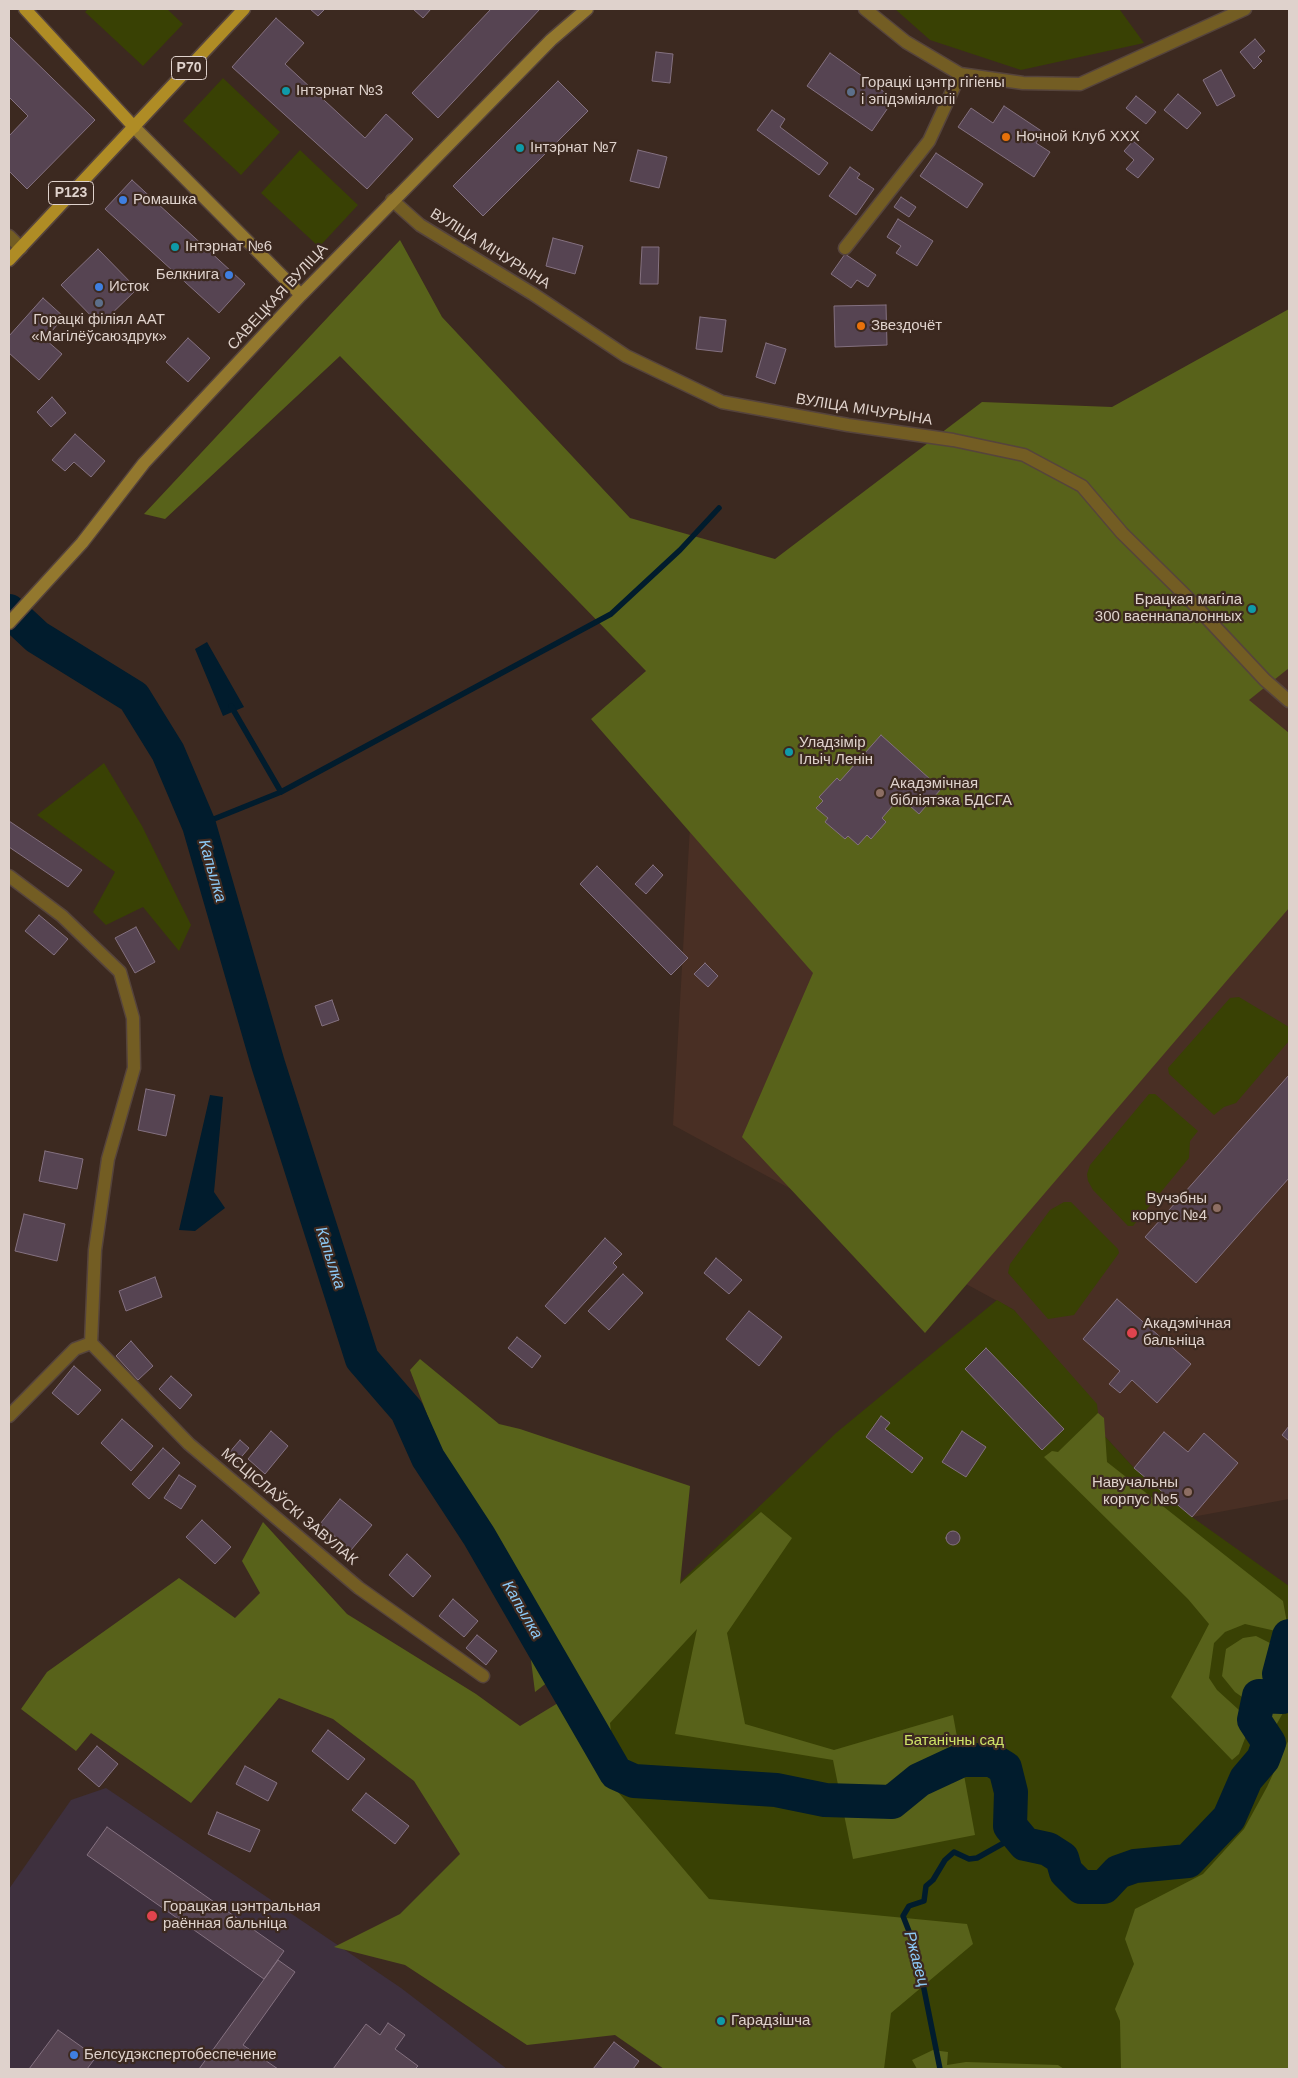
<!DOCTYPE html>
<html>
<head>
<meta charset="utf-8">
<style>
	body { margin:0 }
	#map { position:relative; width:1298px; height:2078px; overflow:hidden; background:#3c2920; font-family:Arial,sans-serif }
	canvas { display:block }
	.frame { position:absolute; inset:0; border:10px solid #dfd2cc; pointer-events:none }
</style>
</head>
<body>
<div id="map">
<canvas width="1298" height="2078"></canvas>
<div class="frame"></div>
</div>
<script>
const g = document.querySelector('canvas').getContext('2d');
g.lineJoin = 'round';
function paint(path, color) { g.fillStyle = color; g.fill(path, 'evenodd'); }
const poly = rows => new Path2D(rows.map(r => 'M' + r).join(''));
function strokePath(path, color, width, dash) { g.strokeStyle = color; g.lineWidth = width; g.lineCap = dash ? 'butt' : 'round'; g.setLineDash(dash || []); g.stroke(path); }
function label(font, color, halo, rows, align = 'center') {
  g.font = font + ' Arial,sans-serif'; g.lineWidth = 4.5; g.setLineDash([]); g.textBaseline = 'middle'; g.strokeStyle = halo; g.fillStyle = color; for (const [text, x, y, turn = 0] of rows) {
    g.save(); g.translate(x, y); g.rotate((+turn || 0) * Math.PI / 180); g.textAlign = isNaN(turn) ? turn : align; if (halo) g.strokeText(text, 0, 0); g.fillText(text, 0, 0); g.restore();
  }
}
paint(poly([
	[1289,609,1289,1499,1192,1517,1134,1468,1100,1431,1014,1310,673,1125,702,616]
]), '#492f24');
paint(poly([
	[106,1788,401,1988,507,2069,9,2069,9,1889,71,1800]
]), '#3e303e');
paint(poly([
	[88,9,167,9,183,24,143,66,85,12],
	[895,9,1120,10,1144,43,1021,70,930,40],
	[223,78,280,132,241,175,183,121],
	[300,150,358,205,319,247,261,193],
	[104,763,142,826,191,925,179,951,143,907,106,925,93,912,115,872,37,815],
	[1239,997,1289,1027,1289,1041,1236,1103,1224,1107,1214,1115,1169,1074,1168,1068,1230,998],
	[1149,1094,1155,1094,1198,1131,1190,1141,1189,1158,1133,1226,1128,1226,1093,1190,1088,1181,1087,1174,1090,1165],
	[1064,1202,1071,1202,1118,1249,1119,1253,1074,1315,1048,1319,1008,1273,1010,1264,1050,1210],
	[997,1300,1014,1310,1097,1404,1100,1431,1134,1468,1192,1517,1289,1586,1289,1775,1123,2069,831,2069,587,1788,584,1674,836,1433]
]), '#394104');
paint(poly([
	[400,240,442,317,630,518,775,559,982,402,1112,407,1289,309,1289,668,1249,700,1289,733,1289,908,925,1333,742,1137,813,973,591,719,646,671,340,356,165,519,144,514],
	[420,1359,499,1424,520,1429,690,1486,680,1584,761,1512,792,1538,727,1633,745,1724,834,1750,953,1715,975,1835,853,1859,833,1760,675,1734,697,1629,610,1723,618,1792,709,1899,967,1924,973,1944,891,2013,884,2069,664,2069,615,2035,527,2045,405,1965,334,1947,400,1914,460,1854,414,1781,333,1719,279,1698,191,1803,91,1733,76,1751,21,1709,47,1672,179,1578,235,1618,260,1593,242,1561,263,1522,347,1614,476,1694,520,1726,558,1703,577,1688,566,1668,535,1692,523,1597,440,1448,410,1370],
	[1098,1413,1104,1418,1107,1462,1283,1601,1289,1634,1245,1624,1225,1632,1214,1643,1209,1678,1217,1690,1239,1710,1249,1728,1239,1754,1232,1760,1171,1697,1209,1624,1188,1599,1044,1457,1052,1451,1058,1452],
	[1256,1636,1282,1649,1289,1647,1289,1702,1249,1774,1243,1773,1238,1765,1265,1730,1252,1704,1235,1692,1222,1676,1226,1649,1243,1638],
	[1289,1739,1289,2069,1121,2069,1120,2021,1115,2009,1134,1964,1125,1939,1135,1909,1203,1874,1244,1829,1267,1787],
	[933,2050,948,2052,947,2065,966,2062,1058,2065,1064,2069,917,2069,912,2060]
]), '#58621a');
paint(poly([
	[207,642,244,707,223,716,195,649],
	[210,1095,223,1097,214,1192,225,1208,195,1231,179,1230]
]), '#011c2d');
strokePath(poly([
	[231,706,281,792],
	[199,825,281,792,611,614,680,550,719,508],
	[940,2069,916,1949,903,1916,909,1906,924,1901,926,1886,933,1880,945,1860,954,1852,969,1859,977,1858,1018,1835]
]), '#011c2d', 5.5);
strokePath(poly([
	[9,611,37,637,134,697,168,752,199,825,268,1064,362,1359,407,1411,428,1458,479,1536,616,1773,634,1781,776,1790,825,1800,892,1802,919,1780,962,1760,992,1760,1005,1768,1011,1792,1010,1826,1025,1844,1048,1849,1062,1858,1066,1872,1081,1887,1104,1887,1118,1872,1135,1866,1188,1861,1229,1818,1246,1779,1263,1759,1269,1743,1254,1720,1259,1696,1282,1697,1287,1691,1279,1674,1289,1636]
]), '#011c2d', 34);
const building = poly([
	[310,9,325,9,318,16,310,9],
	[413,9,431,9,423,18,413,9],
	[491,9,540,9,438,118,412,93,491,9],
	[276,18,304,43,285,64,365,138,386,114,413,139,367,189,232,67,276,18],
	[9,36,95,120,27,189,9,171,9,136,28,116,9,97,9,36],
	[1255,39,1265,51,1258,57,1262,61,1254,69,1240,52,1255,39],
	[656,52,673,54,670,83,652,81,656,52],
	[830,53,894,99,872,131,807,86,830,53],
	[1221,70,1235,96,1217,106,1203,80,1221,70],
	[558,81,588,111,483,216,453,186,558,81],
	[1178,94,1201,113,1187,129,1164,110,1178,94],
	[1136,96,1156,112,1146,124,1126,108,1136,96],
	[1004,106,1043,132,1036,143,1050,152,1034,177,958,127,971,108,993,123,1004,106],
	[772,110,785,119,780,127,828,163,819,175,757,130,772,110],
	[1133,141,1154,159,1138,178,1126,169,1134,160,1124,151,1133,141],
	[638,150,667,157,659,188,630,181,638,150],
	[936,153,983,184,967,208,920,176,936,153],
	[850,167,860,174,857,178,874,189,856,215,829,196,850,167],
	[132,180,245,284,219,313,105,209,132,180],
	[901,197,916,207,909,217,894,207,901,197],
	[898,219,933,241,917,266,896,253,901,246,887,237,898,219],
	[553,238,583,246,575,274,546,266,553,238],
	[642,247,659,247,658,284,640,284,642,247],
	[98,249,137,289,100,325,61,285,98,249],
	[845,254,876,275,868,287,857,280,851,288,831,274,845,254],
	[43,298,64,317,45,339,62,354,39,380,9,353,9,336,43,298],
	[886,305,887,345,835,347,834,306,886,305],
	[700,317,726,320,722,352,696,349,700,317],
	[188,338,210,358,188,382,166,362,188,338],
	[766,343,786,349,775,384,756,377,766,343],
	[52,397,66,413,51,427,37,412,52,397],
	[75,434,105,461,91,477,74,462,65,471,52,460,75,434],
	[881,735,941,789,919,814,900,797,882,818,886,822,871,839,867,835,858,845,848,836,845,839,825,822,828,818,816,808,823,801,819,797,837,778,840,781,881,735],
	[9,821,82,870,68,887,9,847,9,821],
	[653,865,663,875,646,894,635,884,653,865],
	[597,866,688,958,671,975,580,884,597,866],
	[39,915,68,939,54,955,25,931,39,915],
	[136,927,155,962,135,973,115,938,136,927],
	[705,963,718,976,708,987,694,974,705,963],
	[332,1000,339,1020,322,1026,315,1006,332,1000],
	[1289,1075,1289,1178,1196,1283,1145,1237,1289,1075],
	[146,1089,175,1095,166,1136,138,1130,146,1089],
	[45,1151,83,1159,77,1189,39,1181,45,1151],
	[24,1214,65,1224,57,1261,15,1251,24,1214],
	[605,1238,622,1254,613,1263,617,1267,565,1324,545,1306,605,1238],
	[716,1258,742,1280,729,1294,704,1273,716,1258],
	[623,1274,643,1293,609,1330,588,1311,623,1274],
	[155,1277,162,1297,126,1311,119,1291,155,1277],
	[1117,1299,1191,1364,1157,1403,1132,1380,1120,1393,1109,1384,1120,1371,1083,1339,1117,1299],
	[749,1311,782,1337,759,1366,726,1339,749,1311],
	[517,1337,541,1356,532,1368,508,1348,517,1337],
	[131,1341,153,1366,138,1380,116,1356,131,1341],
	[986,1348,1064,1429,1042,1450,965,1369,986,1348],
	[74,1366,101,1390,78,1415,52,1393,74,1366],
	[171,1376,192,1395,180,1409,159,1389,171,1376],
	[881,1416,890,1423,885,1429,923,1458,912,1473,866,1437,881,1416],
	[122,1419,153,1446,131,1471,101,1443,122,1419],
	[1289,1426,1289,1441,1282,1435,1289,1426],
	[271,1431,288,1446,265,1474,248,1459,271,1431],
	[962,1431,986,1447,966,1477,942,1462,962,1431],
	[1164,1432,1188,1452,1204,1433,1238,1463,1192,1517,1134,1468,1164,1432],
	[240,1440,249,1448,237,1462,228,1454,240,1440],
	[163,1448,180,1463,149,1499,132,1484,163,1448],
	[179,1475,196,1486,181,1509,164,1498,179,1475],
	[340,1499,372,1525,351,1550,320,1524,340,1499],
	[202,1520,231,1547,215,1564,186,1537,202,1520],
	'946 1538a7 7 0 1 1 14 0a7 7 0 1 1-14 0Z',
	[407,1554,431,1576,413,1597,389,1575,407,1554],
	[453,1599,478,1621,464,1637,439,1616,453,1599],
	[477,1635,497,1651,486,1665,466,1648,477,1635],
	[328,1730,365,1759,348,1780,312,1751,328,1730],
	[97,1746,118,1764,99,1787,78,1769,97,1746],
	[245,1766,277,1783,268,1801,236,1784,245,1766],
	[366,1793,409,1826,395,1844,352,1810,366,1793],
	[217,1812,260,1830,250,1852,208,1834,217,1812],
	[107,1827,284,1951,264,1979,87,1855,107,1827],
	[278,1960,295,1972,243,2045,278,2069,199,2069,278,1960],
	[388,2023,405,2035,395,2049,418,2066,415,2069,333,2069,366,2024,380,2035,388,2023],
	[58,2030,96,2057,87,2069,29,2069,58,2030],
	[614,2042,639,2061,633,2069,593,2069,614,2042]
]);
paint(building, '#564452');
strokePath(building, '#847180', 1);
const street = poly([
	[865,9,906,42,960,74,1023,83,1080,84,1245,9],
	[392,200,420,225,533,294,626,356,722,402,848,425,953,440,1024,455,1082,486,1122,533,1190,600,1265,680,1289,701],
	[9,236,21,248],
	[845,248,929,141,960,74],
	[9,876,62,916,120,972,133,1018,134,1068,108,1159,95,1250,91,1343,189,1444,359,1588,483,1676],
	[9,1416,75,1349,91,1343]
]);
const secondary = poly([
	[134,127,301,295],
	[9,623,82,543,144,463,301,295,551,40,587,9]
]);
const primary = poly([
	[25,9,134,127],
	[9,260,244,9]
]);
strokePath(street, '#56443c', 15);
strokePath(secondary, '#56443c', 15);
strokePath(primary, '#56443c', 15);
strokePath(street, '#735d23', 12);
strokePath(secondary, '#93782e', 12);
strokePath(primary, '#af8c25', 12);
for (const [x, y, r, color] of [
	[286,91,5,"#0f9aa8"],
	[851,92,5,"#5c6f8a"],
	[1006,137,5,"#e8710a"],
	[520,148,5,"#0f9aa8"],
	[123,200,5,"#3f7fe0"],
	[175,247,5,"#0f9aa8"],
	[229,275,5,"#3f7fe0"],
	[99,287,5,"#3f7fe0"],
	[99,303,5,"#5c6f8a"],
	[861,326,5,"#e8710a"],
	[1252,609,5,"#0f9aa8"],
	[789,752,5,"#0f9aa8"],
	[880,793,5,"#8d6e63"],
	[1217,1208,5,"#8d6e63"],
	[1132,1333,6,"#e0444e"],
	[1188,1492,5,"#8d6e63"],
	[152,1916,6,"#e0444e"],
	[721,2021,5,"#0f9aa8"],
	[74,2055,5,"#3f7fe0"]
]) { const dot = new Path2D(); dot.arc(x, y, r, 0, 2 * Math.PI); g.fillStyle = color; g.fill(dot); strokePath(dot, '#3c2920', 2); }
for (const [x, y, w] of [
	[189,68,35],
	[71,193,45]
]) { const box = new Path2D(); box.roundRect(x - w / 2, y - 11.5, w, 23, 4); g.fillStyle = '#3c2920'; g.fill(box); strokePath(box, '#dfd2cc', 1); }
label('bold 14px', '#dfd2cc', null, [
	["Р70",189,68],
	["Р123",71,193]
]);
label('15px', '#dfd2cc', '#3c2920', [
	["Горацкі цэнтр гігіены",861,83],
	["і эпідэміялогіі",861,100],
	["Інтэрнат №3",296,91],
	["Ночной Клуб ХХХ",1016,137],
	["Інтэрнат №7",530,148],
	["Ромашка",133,200],
	["Інтэрнат №6",185,247],
	["Белкнига",219,275,"right"],
	["Исток",109,287],
	["Горацкі філіял ААТ",99,320,"center"],
	["«Магілёўсаюздрук»",99,337,"center"],
	["Звездочёт",871,326],
	["Брацкая магіла",1242,600,"right"],
	["300 ваеннапалонных",1242,617,"right"],
	["Уладзімір",799,743],
	["Ільіч Ленін",799,760],
	["Акадэмічная",890,784],
	["бібліятэка БДСГА",890,801],
	["Вучэбны",1207,1199,"right"],
	["корпус №4",1207,1216,"right"],
	["Акадэмічная",1143,1324],
	["бальніца",1143,1341],
	["Навучальны",1178,1483,"right"],
	["корпус №5",1178,1500,"right"],
	["Горацкая цэнтральная",163,1907],
	["раённая бальніца",163,1924],
	["Гарадзішча",731,2021],
	["Белсудэкспертобеспечение",84,2055]
], 'left');
label('15px', '#dfd2cc', '#3c2920', [
	["ВУЛІЦА МІЧУРЫНА",490,249,32],
	["САВЕЦКАЯ ВУЛІЦА",278,297,-47],
	["ВУЛІЦА МІЧУРЫНА",864,410,9],
	["МСЦІСЛАЎСКІ ЗАВУЛАК",289,1507,40]
]);
label('15px', '#cee268', '#3c2920', [
	["Батанічны сад",954,1741]
]);
label('italic 16px', '#8dcaf7', '#3c2920', [
	["Капылка",212,871,74],
	["Капылка",330,1258,72],
	["Капылка",522,1610,60],
	["Ржавец",916,1959,75]
]);
</script>
</body>
</html>
